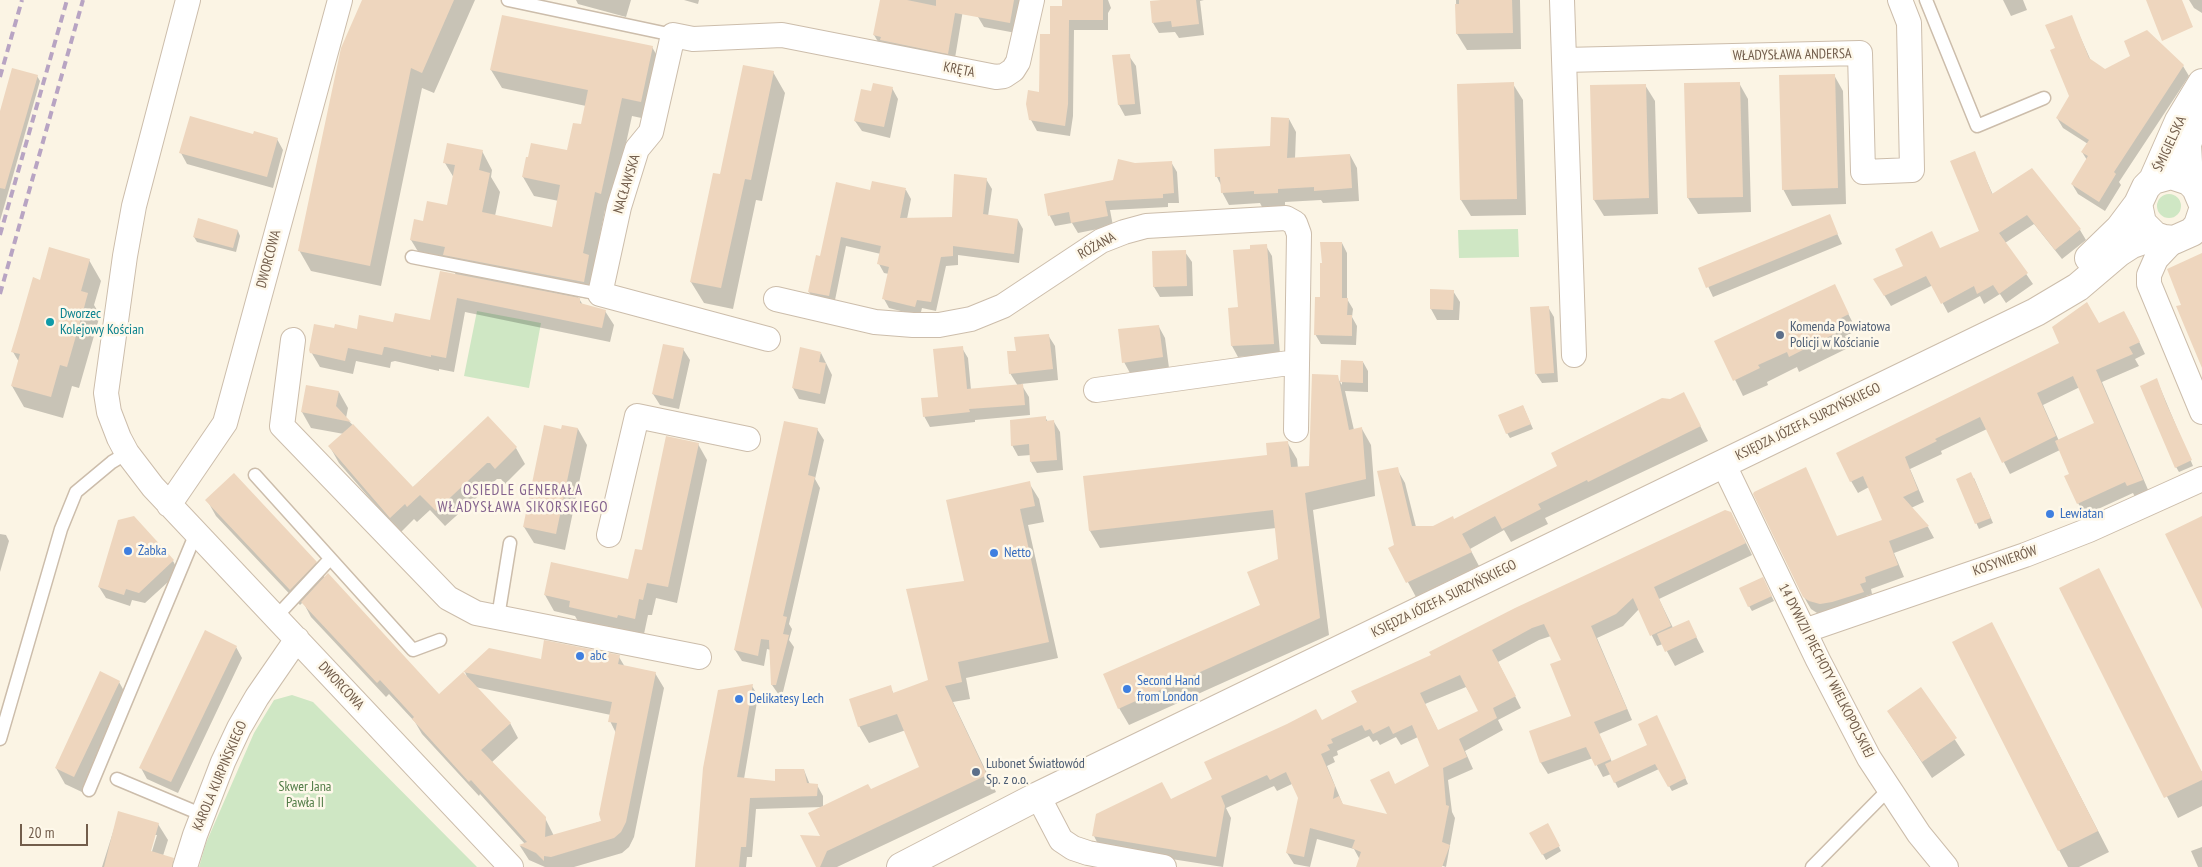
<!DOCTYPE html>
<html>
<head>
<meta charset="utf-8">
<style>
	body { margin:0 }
	#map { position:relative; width:2202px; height:867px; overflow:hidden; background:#fbf4e4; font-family:"PT Sans Narrow",sans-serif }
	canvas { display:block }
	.scale { position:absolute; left:20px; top:824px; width:68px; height:22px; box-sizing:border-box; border:2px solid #725d4b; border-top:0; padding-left:6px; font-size:15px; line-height:18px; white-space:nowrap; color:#725d4b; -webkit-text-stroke:4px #fef8ea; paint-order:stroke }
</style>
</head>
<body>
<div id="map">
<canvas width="2202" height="867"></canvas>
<div class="scale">20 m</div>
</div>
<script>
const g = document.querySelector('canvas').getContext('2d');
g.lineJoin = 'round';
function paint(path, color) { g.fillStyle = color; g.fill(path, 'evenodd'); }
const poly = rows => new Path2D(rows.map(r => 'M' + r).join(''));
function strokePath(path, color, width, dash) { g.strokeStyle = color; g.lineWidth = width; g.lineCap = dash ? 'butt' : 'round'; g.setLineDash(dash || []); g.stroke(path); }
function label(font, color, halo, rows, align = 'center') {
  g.font = font + ' "PT Sans Narrow",sans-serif'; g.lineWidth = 5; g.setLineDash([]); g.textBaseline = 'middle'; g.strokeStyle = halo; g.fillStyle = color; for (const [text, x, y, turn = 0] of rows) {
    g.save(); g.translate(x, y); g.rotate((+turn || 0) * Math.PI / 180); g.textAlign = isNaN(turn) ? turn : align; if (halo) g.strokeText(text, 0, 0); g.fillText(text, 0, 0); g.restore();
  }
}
paint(poly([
	'2157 206a12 12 0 1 1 24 0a12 12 0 1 1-24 0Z',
	[1518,229,1519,257,1459,258,1458,230],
	[477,311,541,323,529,388,464,376],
	[292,695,313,702,477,867,199,867,206,843,254,733,274,700]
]), '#cfe7c4');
paint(poly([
	[363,0,475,0,434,93,422,88,381,286,311,271,299,250],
	[576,0,631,0,626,17,578,4],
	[684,0,699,0,698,4],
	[882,0,957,0,963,10,954,64,880,45,874,35],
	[980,0,1021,0,1016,33,984,27,978,17],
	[1063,0,1108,0,1111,8,1108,13,1108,30,1074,30,1073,116,1070,136,1037,131,1031,120,1040,93,1051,35,1063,7],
	[1170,0,1204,0,1200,1,1204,35,1179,38,1175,32,1159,33,1153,23],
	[1456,0,1520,0,1521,49,1467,50,1457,34],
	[2003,0,2023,0,2027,10,2011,16],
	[2189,0,2202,0,2202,13,2194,8],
	[2071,16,2091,61,2105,70,2183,66,2189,76,2119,182,2121,185,2105,211,2078,194,2072,184,2087,160,2082,152,2088,144,2063,128,2057,118,2070,96,2056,48],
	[652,47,663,66,651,120,632,116,611,212,605,210,594,266,594,300,578,297,583,305,605,311,614,325,610,342,465,312,454,372,439,369,439,371,395,361,391,362,390,368,356,361,353,374,320,367,310,350,335,330,358,330,394,323,431,322,456,275,450,264,422,258,411,240,424,223,448,206,454,178,445,163,482,151,492,170,491,177,500,192,495,216,553,228,559,201,534,196,523,177,568,152,582,126,586,106,502,88,491,70],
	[1114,56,1129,56,1136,66,1141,114,1125,116,1119,105],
	[773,72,785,93,762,201,756,200,733,309,704,303,691,282,721,176],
	[1834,75,1843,91,1846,204,1792,206,1783,189],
	[37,76,40,81,0,221,0,115],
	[1739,83,1748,99,1751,212,1698,214,1688,198],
	[1513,84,1523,100,1526,215,1471,216,1461,200],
	[1645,85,1655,101,1658,214,1604,216,1594,200],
	[892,88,898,99,890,138,862,131,855,121,872,93],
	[1289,119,1296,132,1295,159,1350,155,1357,168,1359,201,1323,203,1321,200,1285,202,1285,206,1262,207,1260,203,1229,205,1222,192,1221,185,1217,177,1271,147],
	[254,135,277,139,283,150,273,188,187,164,181,153],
	[1974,152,1993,195,2080,230,2086,240,2062,259,2034,224,2005,243,2033,284,2006,303,2000,294,1984,304,1980,296,1948,313,1933,285,1891,306,1881,290,1940,250,1980,231],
	[1171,162,1177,172,1179,203,1168,203,1168,207,1110,210,1113,226,1078,233,1072,223,1055,226,1050,216,1045,195,1114,181,1135,164],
	[986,179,992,189,988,216,1018,220,1023,229,1019,263,958,255,958,265,946,266,936,311,922,308,920,316,889,308,884,299,889,274,884,273,879,264,881,254,846,246,834,305,815,301,809,292,821,257,870,191,906,190,911,199,907,219,953,218],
	[1829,216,1842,244,1713,297,1700,269],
	[238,231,240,236,236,252,197,242,194,237],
	[1342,243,1347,253,1347,299,1353,309,1352,317,1357,326,1356,345,1321,344,1315,334,1321,298],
	[1266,246,1272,256,1280,354,1238,357,1232,346,1251,250],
	[1185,252,1192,262,1193,296,1160,297,1154,287],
	[89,260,101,281,94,305,100,315,79,388,72,386,63,418,24,407,12,386,19,362,13,352,41,281],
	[1834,286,1857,331,1845,336,1850,347,1799,372,1797,367,1767,382,1768,385,1743,396,1716,341],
	[1453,291,1460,302,1459,320,1437,320,1431,309],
	[1548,307,1554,317,1558,382,1542,383,1536,374],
	[2098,325,2131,325,2145,354,2135,359,2139,366,2102,382,2149,492,2135,497,2133,493,2085,515,2078,503,2071,474,2060,450,2010,474,1987,429,1941,451,1942,454,1910,469,1924,502,1911,508,1928,527,1934,538,1894,553,1904,577,1871,589,1872,594,1866,596,1869,604,1827,615,1817,613,1811,609,1804,597,1837,537,1884,521,1869,487,1858,493,1851,481],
	[2080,387,2095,424,2059,441,2043,405],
	[1159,327,1165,338,1169,368,1130,373,1124,362],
	[1048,335,1055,346,1058,380,1021,384,1029,397,1030,415,975,420,975,422,930,427,924,416,940,398,962,348,968,358,971,390,1018,386,1010,373,1017,352],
	[683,349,690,360,679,409,660,405,653,394],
	[821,353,832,375,825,404,799,399,793,388],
	[1342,361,1363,362,1368,371,1368,392,1345,391,1354,430,1362,429,1371,445,1375,496,1313,510,1329,635,1129,725,1119,708,1262,605,1280,560,1276,528,1100,548,1090,531,1084,477,1269,456,1287,442,1297,459,1298,468,1310,468,1337,377,1342,385],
	[2159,385,2193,466,2179,472,2176,467],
	[339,392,348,408,346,418,412,488,488,418,516,448,525,464,505,484,501,479,497,479,445,526,430,510,417,522,414,519,400,533,339,463,330,447,344,434,311,428,302,412],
	[1684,394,1708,441,1545,518,1548,524,1511,542,1504,530,1470,549,1479,566,1416,597,1390,549,1395,546,1397,469,1405,483,1416,527,1434,527,1454,520,1558,467],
	[1523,406,1533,429,1510,438,1507,433],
	[1045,417,1048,422,1054,422,1060,432,1063,470,1037,473,1031,462,1031,455,1018,456,1012,445],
	[578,429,587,445,565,550,534,543,524,527,562,430],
	[817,429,824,440,815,479,820,488,789,624,792,629,789,640,794,647,782,696,779,695,772,685,771,650,767,649,764,666,742,661,735,650],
	[698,444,707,460,677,603,656,598,652,615,648,615,644,634,579,623,575,616,554,611,545,595,629,580],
	[1974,478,1993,523,1979,529,1957,480],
	[1029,483,1039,499,1044,522,1028,525,1058,658,966,678,970,699,953,702,996,792,837,867,817,867,822,838,871,790,921,767,906,730,869,743,859,726,890,687,894,694,929,681,966,582],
	[207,500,316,562,325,578,439,696,467,677,465,672,541,660,619,657,625,667,655,673,664,688,634,837,629,847,622,853,574,867,545,867,529,860,520,846,525,844,480,794,479,796,422,734,415,722,389,694,386,697,311,617,303,602,300,605,216,516],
	[475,687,611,715,610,721,616,733,602,821,554,836,545,818,492,762,518,738,510,723],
	[1731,513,1752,555,1659,599,1673,628,1688,621,1704,652,1675,666,1663,644,1657,646,1639,609,1623,626,1597,638,1632,720,1599,734,1612,762,1649,745,1659,721,1688,784,1672,791,1659,769,1618,788,1611,774,1603,777,1593,758,1548,774,1541,763,1531,732,1572,717,1563,660,1551,636,1539,640,1498,662,1521,708,1498,720,1503,730,1465,751,1473,769,1448,780,1452,812,1455,818,1446,867,1437,864,1436,867,1357,867,1360,860,1354,849,1317,839,1310,867,1294,864,1287,853,1299,798,1292,784,1277,791,1274,786,1226,808,1231,818,1223,867,1100,848,1094,836,1171,801,1358,703,1432,655],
	[1466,687,1480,711,1438,731,1425,704],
	[1369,736,1373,742,1377,740,1380,745,1396,737,1401,745,1418,737,1431,767,1395,785,1390,816,1343,805,1327,766,1335,762,1333,757,1338,755,1337,751],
	[0,534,6,535,9,541,0,572],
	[173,561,179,572,145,603,132,600,130,606,106,598,99,587],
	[1765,584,1774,601,1752,611,1749,606],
	[2060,589,2202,772,2202,806,2178,818],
	[1991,623,2109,852,2079,867,2068,867,2059,850],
	[236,647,242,658,178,793,147,779,141,768],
	[119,682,128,698,84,793,65,784,56,768],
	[752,686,758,696,744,779,777,782,804,770,810,785,817,785,823,796,823,807,756,809,752,857,747,857,746,867,696,867],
	[1921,688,1965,755,1932,778,1888,711],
	[119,813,158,824,168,840,161,862,164,867,102,867],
	[154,835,157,835,150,858,148,857],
	[1547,824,1561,851,1546,860,1531,833],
	[2202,847,2202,867,2198,867,2191,851]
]), '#0003');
paint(poly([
	[362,0,454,0,422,73,411,68,370,266,298,251,341,48],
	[880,0,907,0,936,6,936,0,1014,0,1010,23,955,13,948,54,880,40,881,37,873,35],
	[1062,0,1103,0,1103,20,1069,20,1068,104,1065,126,1029,120,1026,104,1028,90,1039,92,1040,34,1050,34,1050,6,1062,6],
	[1161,0,1196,0,1199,24,1172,27,1171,21,1152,23,1150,1],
	[1459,0,1512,0,1513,33,1456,34,1455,4,1459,4],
	[2146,0,2182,0,2193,27,2162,41],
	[502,15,653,46,641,102,622,98,601,194,595,192,583,253,589,255,584,282,443,255,445,247,410,240,414,219,423,221,427,201,447,205,455,165,443,163,447,143,483,150,479,170,490,173,482,212,552,227,560,185,522,177,526,157,528,157,531,143,567,150,573,123,581,124,588,90,490,70],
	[2072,15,2089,58,2105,69,2130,56,2124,41,2147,30,2184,65,2114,172,2116,174,2099,202,2071,184,2088,156,2081,152,2089,140,2056,118,2069,96,2050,50,2055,48,2045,25],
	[1130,54,1135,104,1118,105,1112,55],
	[743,65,774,71,751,180,745,179,721,288,690,282,713,173,720,174],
	[12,68,38,75,5,189,0,188,0,111],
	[1835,74,1838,188,1782,190,1779,75],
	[1514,82,1517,199,1460,200,1457,84],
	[1740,82,1743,197,1687,198,1684,83],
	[873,83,893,87,884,127,854,121,861,89,871,91],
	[1646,84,1649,198,1593,200,1590,85],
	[190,116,253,134,254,131,278,138,267,177,179,153],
	[1271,117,1289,118,1287,158,1350,154,1352,188,1314,191,1314,187,1278,189,1278,193,1254,194,1254,191,1221,193,1220,177,1215,177,1214,149,1270,146],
	[1975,151,1992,194,2032,168,2081,229,2055,250,2027,215,1999,233,2028,273,1999,294,1993,285,1977,294,1974,286,1941,304,1926,276,1884,296,1873,279,1903,266,1895,249,1932,231,1940,248,1979,231,1950,161],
	[1118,159,1135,163,1172,161,1174,193,1163,194,1163,198,1105,201,1108,216,1071,223,1069,212,1048,216,1044,194,1113,180],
	[954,174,987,178,983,214,1018,219,1014,254,953,246,953,256,941,257,931,302,917,300,915,307,882,299,889,267,877,264,881,246,841,237,829,296,808,292,816,255,820,256,836,182,870,190,872,181,906,188,900,218,952,217],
	[1830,214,1838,234,1706,288,1698,268],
	[198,218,238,230,233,248,193,237],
	[1320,242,1342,242,1342,298,1348,298,1347,315,1352,315,1352,336,1314,335,1315,297,1320,297,1320,263,1322,263],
	[1267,244,1274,344,1231,346,1228,308,1238,307,1233,250,1250,249,1250,245],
	[49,247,90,259,81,291,88,293,82,315,67,367,60,365,51,397,11,386,20,354,11,352,18,329,33,277,40,280],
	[1186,250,1187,286,1153,287,1152,251],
	[2202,253,2202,368,2176,306,2181,305,2167,269],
	[440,271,580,298,580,303,606,310,602,328,457,298,446,358,431,355,431,357,386,347,384,347,382,355,348,348,345,361,310,353,309,350,314,324,334,328,335,324,357,329,359,315,393,322,395,313,430,320],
	[1835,284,1849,314,1837,320,1842,330,1789,357,1787,352,1758,365,1760,368,1733,381,1714,341],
	[1430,289,1454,290,1453,310,1430,309],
	[2087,302,2099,323,2124,311,2140,342,2129,347,2133,354,2096,370,2143,480,2127,486,2125,482,2077,504,2064,476,2069,474,2055,441,2094,423,2073,376,2037,393,2056,436,2002,463,1980,417,1935,439,1937,441,1905,457,1918,490,1903,497,1929,526,1889,541,1898,565,1865,577,1866,582,1860,584,1864,592,1832,602,1820,604,1809,601,1803,597,1753,494,1754,492,1806,467,1837,536,1882,520,1863,476,1850,482,1836,453,2059,343,2052,327],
	[1549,306,1554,373,1535,374,1530,307],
	[1159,325,1163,357,1122,363,1118,329],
	[1049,334,1053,369,1009,374,1007,351,1016,351,1014,337],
	[663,344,684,348,673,399,652,394],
	[963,346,967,389,1023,384,1025,405,969,409,970,412,923,417,921,398,938,397,933,349],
	[800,347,821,352,819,362,826,363,820,394,792,388],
	[1341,360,1363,361,1363,383,1340,382],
	[1312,374,1338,375,1349,430,1362,427,1366,479,1305,493,1320,618,1118,709,1103,674,1260,605,1247,572,1278,559,1273,510,1089,531,1083,476,1267,455,1266,443,1288,441,1291,467,1309,466],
	[2157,378,2166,403,2192,460,2175,468,2140,386],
	[306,385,339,391,336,406,351,422,301,412],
	[1684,392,1701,426,1588,482,1587,480,1538,504,1541,509,1502,529,1495,516,1462,534,1472,552,1406,583,1388,548,1394,545,1377,471,1398,467,1412,526,1433,526,1453,516,1454,519,1557,466,1551,453,1662,398,1670,399],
	[1523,405,1531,424,1506,434,1498,415],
	[488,416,517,447,495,469,490,463,487,463,436,511,420,495,407,507,405,504,390,518,328,446,353,424,413,487],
	[1046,416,1046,421,1054,420,1057,460,1030,462,1029,444,1011,446,1010,420],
	[784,421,818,428,808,475,815,477,783,616,787,617,783,634,789,635,776,685,771,685,769,640,761,639,758,656,734,650],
	[544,425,561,429,562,425,578,428,556,534,523,527],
	[666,436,699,443,668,587,647,583,643,600,639,599,635,619,618,615,617,618,569,607,570,601,544,595,551,562,628,579,635,549,642,550],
	[1971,472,1991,518,1975,524,1956,479],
	[234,473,317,562,290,590,205,500],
	[1030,481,1035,506,1020,509,1049,642,958,662,962,682,945,686,987,775,827,851,820,867,816,867,800,835,820,836,808,813,868,784,871,789,919,767,897,714,858,727,849,699,891,685,893,693,928,680,906,589,964,581,946,500],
	[1725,510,1731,512,1746,543,1654,587,1671,626,1650,636,1633,598,1616,614,1591,626,1627,709,1594,722,1611,759,1595,766,1586,747,1540,763,1529,731,1571,716,1550,664,1561,660,1544,624,1532,628,1492,650,1516,696,1493,708,1497,718,1459,739,1467,757,1443,768,1446,805,1449,806,1442,842,1450,845,1442,867,1356,867,1361,852,1352,848,1355,840,1310,828,1304,857,1286,853,1298,798,1286,772,1270,780,1267,775,1221,796,1225,806,1216,857,1092,836,1096,814,1162,782,1171,799,1212,779,1204,762,1287,724,1316,709,1322,720,1357,702,1351,691,1431,655,1429,652,1515,608],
	[1460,675,1478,711,1438,730,1420,693],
	[1362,725,1365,731,1370,729,1373,734,1389,726,1393,734,1412,725,1429,766,1395,784,1389,771,1370,780,1387,814,1343,804,1339,796,1333,799,1335,786,1321,754,1330,750,1327,745,1333,743,1331,739],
	[134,516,174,560,139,593,126,589,124,595,98,587,118,520],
	[2202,516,2202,609,2165,534],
	[2099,568,2202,772,2202,780,2164,798,2059,588],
	[328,573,439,694,463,672,511,723,481,750,546,817,545,837,601,821,599,814,617,723,608,722,612,702,463,672,489,648,541,659,544,640,620,655,618,664,656,672,626,822,621,832,614,838,551,857,544,856,544,861,536,853,519,845,527,842,471,780,469,782,412,719,414,717,380,680,377,683,301,602],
	[1763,577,1772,596,1748,607,1739,588],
	[1689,620,1697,637,1665,652,1657,634],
	[1992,622,2098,831,2058,851,1952,642],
	[205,630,237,646,171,782,139,768],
	[100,671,120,681,74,777,55,768],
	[753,684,737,777,775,781,775,769,804,769,807,783,818,784,817,796,750,798,746,847,741,847,739,867,695,867,703,768,718,690],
	[1921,687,1957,738,1922,762,1887,711],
	[1657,715,1686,778,1668,787,1655,764,1614,783,1605,764,1647,745,1638,724],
	[118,811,159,823,151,851,174,858,172,867,104,867],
	[1548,823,1560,846,1542,855,1529,833]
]), '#eed6be');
const service = poly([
	[508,0,673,35],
	[1926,0,1977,126,2044,98],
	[412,257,600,294],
	[255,475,413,650,440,640],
	[276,617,330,559],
	[498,617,510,543],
	[0,739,61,529,76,492,112,462,127,453],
	[117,779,203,815],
	[89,790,196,533],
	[1812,867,1889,789]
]);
const minor = poly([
	[188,0,134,206,125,256,106,393,109,412,119,438,127,453,153,487,511,867],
	[1562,0,1574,355],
	[1564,60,1860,53,1863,172,1912,170,1909,23,1900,0],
	[2174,240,2156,259,2149,275,2149,284,2202,412],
	[776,299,875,322,913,325,939,325,971,319,1003,306,1101,241,1124,232,1146,226,1286,218,1295,223,1299,234,1296,430],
	[768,339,600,294,619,207,637,149,651,132,673,35,693,39,782,35,996,77,1004,76,1013,70,1018,62,1032,0],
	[293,340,282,426,448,598,476,613,699,657],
	[1096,390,1296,362],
	[1723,463,1818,660,1869,758,1919,834,1946,867],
	[169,505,225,423,340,0],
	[609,535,637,416,748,439],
	[1804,631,2025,555,2089,530,2202,479],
	[1038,796,1061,840,1073,848,1088,853,1164,867],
	[185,867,195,835,223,762,239,728,257,697,297,639]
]);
const tertiary = poly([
	[2153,180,2179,121,2202,83],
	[2189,181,2187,144,2198,115],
	[2202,202,2196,188,2189,181,2171,175,2153,180,2146,187,2138,204,2142,223,2155,236,2164,239,2174,240,2192,232,2198,225,2202,213],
	[2089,258,2120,228,2138,204],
	[901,867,1038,796,2036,312,2078,287,2118,253,2132,244,2155,236]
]);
strokePath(service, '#ccbdab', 15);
strokePath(minor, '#ccbdab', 26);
strokePath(tertiary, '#ccbdab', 30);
strokePath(service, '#fff', 12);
strokePath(minor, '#fff', 24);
strokePath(tertiary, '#fff', 28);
strokePath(poly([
	[0,77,22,0],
	[0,235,67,0],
	[0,294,83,0]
]), '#b8a4c3', 4, [8, 5]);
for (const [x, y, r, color] of [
	[50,322,5,"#0f9aa8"],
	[1780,335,5,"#5c6f8a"],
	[2050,514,5,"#3f7fe0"],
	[128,551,5,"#3f7fe0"],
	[994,553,5,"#3f7fe0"],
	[580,656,5,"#3f7fe0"],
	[1127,689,5,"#3f7fe0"],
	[739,699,5,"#3f7fe0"],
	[976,772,5,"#5c6f8a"]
]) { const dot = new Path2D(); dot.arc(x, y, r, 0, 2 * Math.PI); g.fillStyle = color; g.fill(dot); strokePath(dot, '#fef8ea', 2); }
label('14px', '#725d4b', '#fef8ea', [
	["WŁADYSŁAWA ANDERSA",1792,55,-1],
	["KRĘTA",959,70,11],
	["ŚMIGIELSKA",2170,144,-65],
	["NACŁAWSKA",627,184,-73],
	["RÓŻANA",1097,246,-29],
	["DWORCOWA",269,259,-75],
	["KSIĘDZA JÓZEFA SURZYŃSKIEGO",1808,422,-26],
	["KOSYNIERÓW",2005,561,-19],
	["KSIĘDZA JÓZEFA SURZYŃSKIEGO",1444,599,-26],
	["14 DYWIZJI PIECHOTY WIELKOPOLSKIEJ",1826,671,63],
	["DWORCOWA",341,686,47],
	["KAROLA KURPIŃSKIEGO",220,776,-67]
]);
label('14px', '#0d838f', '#fef8ea', [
	["Dworzec",60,314],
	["Kolejowy Kościan",60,330]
], 'left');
label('14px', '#4e5e75', '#fef8ea', [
	["Komenda Powiatowa",1790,327],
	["Policji w Kościanie",1790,343],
	["Lubonet Światłowód",986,764],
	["Sp. z o.o.",986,780]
], 'left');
label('14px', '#366cbe', '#fef8ea', [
	["Lewiatan",2060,514],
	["Żabka",138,551],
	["Netto",1004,553],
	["abc",590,656],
	["Second Hand",1137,681],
	["from London",1137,697],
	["Delikatesy Lech",749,699]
], 'left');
label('14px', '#527c47', '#fef8ea', [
	["Skwer Jana",305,787],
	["Pawła II",305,803]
]);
g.letterSpacing = '1px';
label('15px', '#84638e', '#fef8ea', [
	["OSIEDLE GENERAŁA",523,491],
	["WŁADYSŁAWA SIKORSKIEGO",523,508]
]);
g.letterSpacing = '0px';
</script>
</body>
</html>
